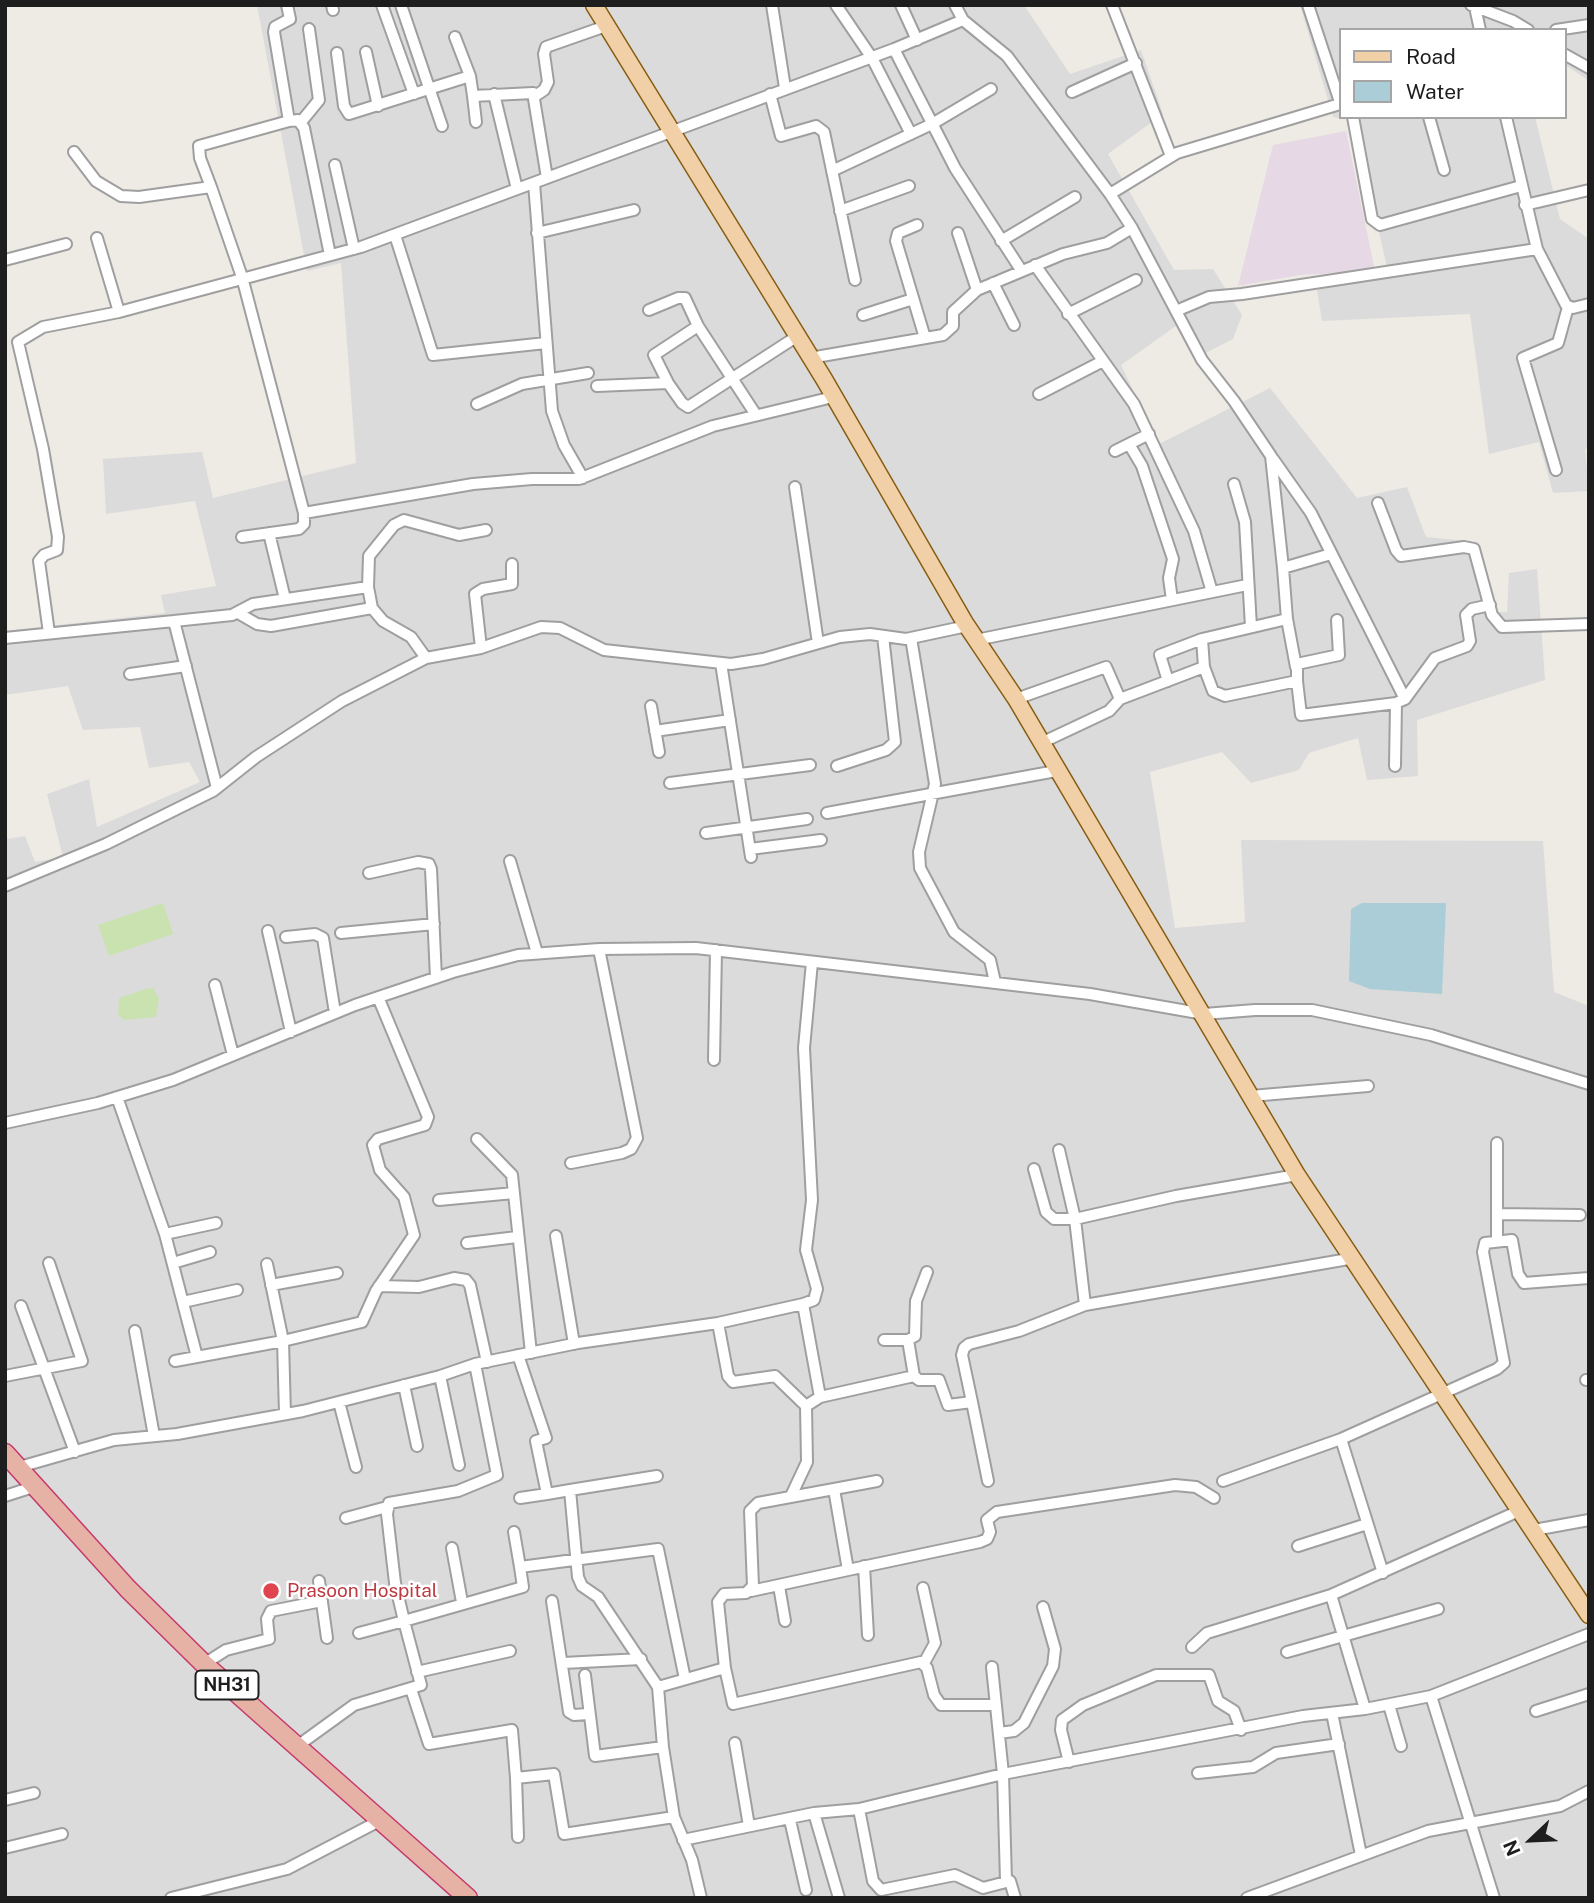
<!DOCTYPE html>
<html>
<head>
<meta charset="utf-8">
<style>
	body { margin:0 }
	#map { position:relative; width:1594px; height:1903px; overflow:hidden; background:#eeebe5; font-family:"Public Sans",sans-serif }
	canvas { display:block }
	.frame { position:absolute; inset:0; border:7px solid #1e1e1e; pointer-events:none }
	.legend { position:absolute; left:1339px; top:28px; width:228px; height:91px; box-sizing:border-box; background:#fff; border:2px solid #a5a5a5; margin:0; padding:9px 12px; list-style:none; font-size:21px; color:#1e1e1e }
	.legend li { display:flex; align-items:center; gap:14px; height:35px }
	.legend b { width:35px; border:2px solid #a5a5a5 }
	.north { position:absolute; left:1496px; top:1805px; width:70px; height:70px; -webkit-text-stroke:5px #fff; paint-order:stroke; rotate:247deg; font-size:19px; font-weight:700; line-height:28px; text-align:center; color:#1e1e1e }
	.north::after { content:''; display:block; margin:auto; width:24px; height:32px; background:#1e1e1e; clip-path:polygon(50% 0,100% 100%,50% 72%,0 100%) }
</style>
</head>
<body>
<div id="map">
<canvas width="1594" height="1903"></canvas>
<div class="frame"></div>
<ul class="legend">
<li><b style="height:9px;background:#f1cfa7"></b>Road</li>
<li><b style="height:19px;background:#aacdd7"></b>Water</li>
</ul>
<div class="north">N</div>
</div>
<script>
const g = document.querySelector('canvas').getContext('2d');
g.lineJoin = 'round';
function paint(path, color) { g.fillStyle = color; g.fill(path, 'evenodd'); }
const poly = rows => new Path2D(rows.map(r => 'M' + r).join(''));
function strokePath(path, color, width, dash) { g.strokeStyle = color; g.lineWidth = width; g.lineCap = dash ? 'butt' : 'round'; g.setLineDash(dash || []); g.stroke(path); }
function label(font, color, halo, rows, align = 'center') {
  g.font = font + ' "Public Sans",sans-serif'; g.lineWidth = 5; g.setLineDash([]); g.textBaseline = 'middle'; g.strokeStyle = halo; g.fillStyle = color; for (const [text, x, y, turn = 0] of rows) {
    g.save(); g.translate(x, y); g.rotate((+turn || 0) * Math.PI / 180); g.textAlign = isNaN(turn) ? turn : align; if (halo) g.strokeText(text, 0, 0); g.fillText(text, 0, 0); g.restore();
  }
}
paint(poly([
	[257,5,1024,5,1070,74,1141,50,1163,114,1108,154,1174,270,1213,269,1242,315,1233,339,1194,359,1176,326,1121,365,1159,444,1270,388,1357,498,1407,487,1426,537,1478,542,1487,612,1507,612,1509,573,1537,569,1545,680,1417,720,1418,776,1367,780,1358,738,1309,753,1299,770,1251,783,1222,752,1150,772,1175,928,1245,922,1241,840,1543,841,1554,992,1589,1006,1589,1898,5,1898,5,835,7,839,25,836,35,862,63,857,47,794,89,779,97,827,200,782,189,762,149,768,140,727,83,730,68,686,5,695,5,631,165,613,161,595,216,586,195,501,106,514,103,459,202,452,213,498,356,463,341,263,307,271],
	[1300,5,1589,5,1589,81,1564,64,1564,30,1340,30,1340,117,1535,117,1560,219,1589,239,1589,448,1585,449,1589,491,1553,493,1539,442,1489,454,1470,314,1322,321,1317,290,1387,267,1353,120,1333,117]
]), '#dcdbdb');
paint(poly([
	[1346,131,1375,271,1300,275,1238,286,1273,145]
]), '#e6d8e4');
paint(poly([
	[163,903,173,934,109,956,98,925],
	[149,988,154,989,159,999,156,1017,124,1020,118,1014,119,998]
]), '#cae2b0');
paint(poly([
	[1362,903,1446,903,1442,994,1370,989,1349,981,1351,909]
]), '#aacdd7');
const minor = poly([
	[332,5,333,10],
	[382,5,414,94],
	[401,5,442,126],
	[772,5,785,88],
	[836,5,872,58,911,134],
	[901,5,917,40],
	[955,5,963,20,1007,56,1110,194,1132,228,1202,360,1234,401,1271,456,1283,568,1287,619,1202,639,1204,667,1120,699,1106,667,1016,699],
	[1112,5,1171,156],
	[1308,5,1340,102],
	[1471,5,1513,21,1528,30],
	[1475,7,1480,30],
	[1556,30,1589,25],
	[455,37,470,76],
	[894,49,955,168,1021,270],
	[366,52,378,106],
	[337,53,344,106,349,114,470,76,473,96,533,93,547,178],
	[1564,54,1589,68],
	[1072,92,1136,63],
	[494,94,517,189],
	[770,94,781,136,816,126,824,132,855,280],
	[473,96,476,122],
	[535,96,544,90,548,82,544,54,546,47,606,26],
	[1353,117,1372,219,1380,225,1521,186],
	[1429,117,1444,170],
	[1506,117,1537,249],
	[289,121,298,120,304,128,330,255],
	[301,122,319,100,309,29],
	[74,152,96,181,121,196,139,197,211,187,200,158,199,146,289,121,274,32,275,27,290,19,287,5],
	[335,165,354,249],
	[832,171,932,124,991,89],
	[534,183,552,411,564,445,583,478],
	[211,187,242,277,304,513,473,484,532,479,579,479,713,426,833,397],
	[1110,194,1177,153,1340,104],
	[1525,205,1589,190],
	[840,211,909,186],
	[917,225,898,233,896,241,925,338],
	[537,233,634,210],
	[958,233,977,290],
	[395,235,433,355,546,343],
	[1001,241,1075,197],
	[5,260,66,244],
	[1035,265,1134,404,1194,531,1212,592],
	[993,283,1014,325],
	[649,310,678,298,685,298,698,326,756,415],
	[1176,311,1209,297,1242,294,1537,249,1566,305,1573,308,1589,304],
	[119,312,361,247,894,49,963,20],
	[1068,314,1136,280],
	[863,315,913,299],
	[810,358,943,335,953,326,953,312,977,290,1063,254,1107,243,1132,228],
	[668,383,654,355,698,326],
	[597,386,668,383,682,403,688,407,796,337],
	[1039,394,1103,361],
	[477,404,522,384,588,373],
	[1129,444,1142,466,1173,559,1169,578,1172,600],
	[1115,451,1149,434],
	[1273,459,1311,513,1405,699],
	[1556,470,1523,358,1558,343,1568,307],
	[1234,484,1245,522,1251,627],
	[795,487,818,643],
	[1378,503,1396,550,1401,556,1464,547,1474,549,1492,615,1502,627,1589,624],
	[269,533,285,599],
	[242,537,299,529,304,524,304,513],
	[1283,568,1331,554],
	[238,613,257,624,271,626,372,608],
	[1287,619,1296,667],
	[49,633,39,561,44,555,57,550,58,537,43,449,18,342,43,327,119,312,97,238],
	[5,638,174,621],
	[911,638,935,784,919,852,920,868,954,932,990,960,995,982],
	[976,640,1247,585],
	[481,648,475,594,483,589,512,584,512,564],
	[426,658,411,637,383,621,372,608,368,587,369,556,394,525,404,520,459,535,486,530],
	[721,663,751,857],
	[1204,667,1213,691,1225,696,1297,681,1301,715,1396,703,1405,699,1435,658,1467,646,1470,641,1466,615,1472,609,1490,605],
	[130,674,186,666],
	[1168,681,1160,655,1202,639],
	[1297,681,1297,664,1339,655,1337,620],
	[651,706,659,752],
	[655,731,730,720],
	[1041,743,1109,711,1120,699],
	[837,766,886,750,895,742,883,636],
	[1395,766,1396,703],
	[670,783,810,765],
	[217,788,174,621,232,615,253,604,368,587],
	[827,813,1056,771],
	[706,833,807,819],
	[750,849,821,840],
	[510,861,537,953],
	[369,873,418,862,429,864,431,869,436,978],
	[5,886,106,844,213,791,256,757,342,701,426,658,481,648,541,627,560,628,604,650,731,664,763,659,840,637,870,634,906,639,967,626],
	[268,931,291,1032],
	[341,933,434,924],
	[286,937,315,934,323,938,335,1013],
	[215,985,233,1055],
	[714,1060,716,950],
	[1251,1096,1368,1086],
	[117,1097,165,1234,197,1357],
	[5,1123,98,1103,173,1080,355,1005,453,972,518,955,599,949,696,948,1090,994,1204,1014,1255,1010,1312,1010,1431,1035,1589,1084],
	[477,1139,512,1175,531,1353],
	[571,1163,622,1153,631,1149,637,1138,599,949],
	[1034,1169,1046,1212,1054,1219,1075,1219,1059,1150],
	[439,1200,514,1193],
	[1497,1214,1580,1215],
	[165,1234,216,1223],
	[556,1236,574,1344],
	[1497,1240,1497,1143],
	[467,1243,517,1237],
	[173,1263,210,1252],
	[271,1285,337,1273],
	[379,1286,419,1287,454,1278,466,1280,470,1285,487,1362],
	[183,1302,237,1290],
	[1085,1305,1354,1258],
	[21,1306,75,1452],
	[718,1323,728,1376,733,1382,775,1376,806,1406],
	[135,1331,154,1436],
	[884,1340,908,1340,914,1376],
	[908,1340,915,1336,916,1301,927,1272],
	[518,1355,546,1438,536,1441,547,1494,570,1490,578,1577,582,1586,598,1597,658,1687,663,1747,674,1817,692,1860,701,1898],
	[175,1361,283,1341,267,1264],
	[5,1376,82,1361,49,1263],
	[440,1376,459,1465],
	[1586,1380,1589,1380],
	[404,1385,417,1446],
	[820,1397,914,1376,919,1380,939,1380,948,1405,972,1402,962,1355,964,1348,969,1344,1019,1331,1085,1305,1075,1219,1176,1196,1297,1175],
	[339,1402,356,1467],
	[972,1402,988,1481],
	[285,1414,283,1341,362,1322,376,1291,414,1235,404,1197,380,1170,373,1145,378,1139,425,1125,428,1117,378,997],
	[1341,1439,1383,1573],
	[16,1468,114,1440,177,1434,303,1411,440,1376,475,1364,578,1343,718,1323,803,1304],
	[1223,1481,1341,1439,1497,1369,1504,1363,1483,1252,1485,1243,1512,1240,1518,1274,1524,1283,1589,1278],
	[834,1489,877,1481],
	[570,1490,657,1476],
	[5,1496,33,1487],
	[791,1496,807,1462,806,1406,820,1397,803,1304,814,1300,817,1289,806,1250,812,1200,804,1048,812,962],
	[520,1498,547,1494],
	[346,1518,387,1507],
	[1534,1530,1589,1520],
	[514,1532,520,1567],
	[1298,1546,1367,1524],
	[452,1548,462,1602],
	[864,1566,868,1635],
	[319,1581,327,1638],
	[779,1586,785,1621],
	[923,1588,935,1643,924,1663],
	[751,1591,848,1570],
	[1331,1595,1365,1709],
	[552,1601,569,1712,574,1715,588,1714],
	[359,1633,404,1621,395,1583,387,1514,389,1503,458,1491,497,1475,475,1364],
	[1192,1647,1207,1633,1331,1595,1521,1510],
	[1287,1652,1438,1609],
	[563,1663,641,1659],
	[204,1664,226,1650,269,1639,267,1619,271,1611,322,1601],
	[992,1667,1003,1774,1006,1881],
	[725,1668,733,1704,921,1662,927,1668,934,1695,941,1705,996,1705],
	[417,1672,510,1651],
	[585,1675,595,1756,663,1747],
	[658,1687,725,1668,718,1602,724,1594,746,1593,753,1586,750,1511,758,1503,834,1489,848,1570,980,1542,987,1539,990,1532,987,1520,997,1512,1175,1485,1196,1487,1214,1498],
	[411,1689,429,1744,512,1730,516,1778,554,1774,564,1834,674,1817],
	[1431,1696,1494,1898],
	[1389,1705,1401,1746],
	[1536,1711,1589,1694],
	[1332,1713,1361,1855],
	[999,1733,1014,1731,1024,1723,1053,1666,1055,1649,1043,1607],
	[735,1743,749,1826],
	[296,1747,354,1705,421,1685,404,1621,523,1587,520,1567,658,1549,685,1679],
	[1069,1762,1061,1730,1062,1720,1083,1705,1156,1675,1209,1675,1218,1701,1234,1711,1241,1730],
	[1198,1773,1253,1767,1276,1753,1339,1744],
	[516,1778,518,1837],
	[5,1800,34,1793],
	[859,1809,873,1881,881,1890,955,1875,983,1888,1010,1881,1015,1898],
	[814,1813,839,1898],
	[790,1820,806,1890],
	[683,1840,814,1813,859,1809,1003,1774,1303,1716,1365,1709,1431,1696,1589,1634],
	[5,1848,62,1834],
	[171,1898,287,1869,379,1821],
	[1247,1898,1428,1831,1560,1806,1589,1791]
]);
const primary = poly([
	[594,5,824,379,965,623,1016,699,1297,1175,1589,1615]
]);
const trunk = poly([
	[5,1453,128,1589,204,1664,468,1898]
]);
strokePath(minor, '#9f9f9f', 14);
strokePath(primary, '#875d11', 19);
strokePath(trunk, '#c6386b', 21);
strokePath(minor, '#fff', 10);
strokePath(primary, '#f1cfa7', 16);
strokePath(trunk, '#e7b2a6', 18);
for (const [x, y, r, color] of [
	[271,1591,9,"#e0444e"]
]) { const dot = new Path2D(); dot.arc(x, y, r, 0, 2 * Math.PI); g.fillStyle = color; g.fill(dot); strokePath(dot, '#fff', 2.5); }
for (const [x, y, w] of [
	[227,1685,63]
]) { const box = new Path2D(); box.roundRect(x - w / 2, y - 14.5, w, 29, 5); g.fillStyle = '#fff'; g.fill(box); strokePath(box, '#1e1e1e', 2); }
label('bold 18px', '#1e1e1e', null, [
	["NH31",227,1685]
]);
label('19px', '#be3a42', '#fff', [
	["Prasoon Hospital",287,1591]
], 'left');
</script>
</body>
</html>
